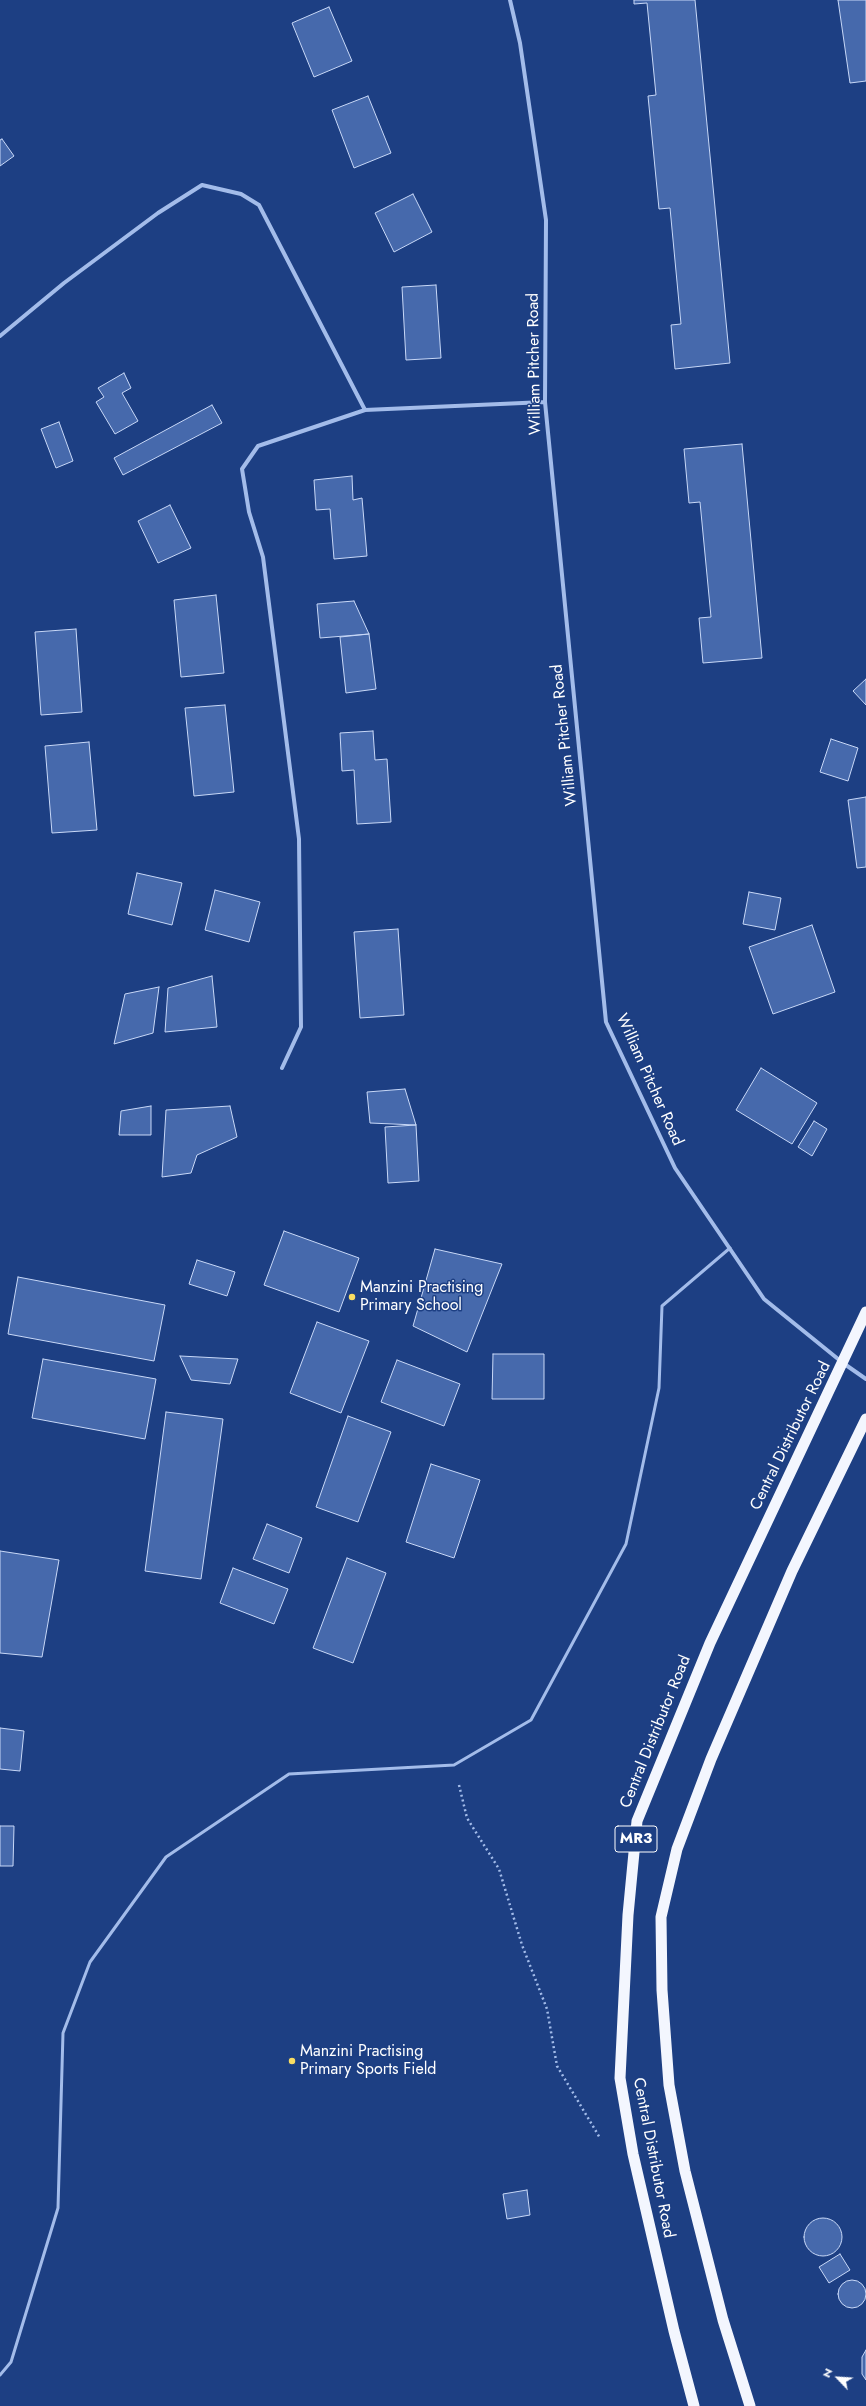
<!DOCTYPE html>
<html>
<head>
<meta charset="utf-8">
<style>
	body { margin:0 }
	#map { position:relative; width:866px; height:2406px; overflow:hidden; background:#1d3f83; font-family:Jost,sans-serif }
	canvas { display:block }
	.north { position:absolute; left:818px; top:2358px; width:40px; height:40px; -webkit-text-stroke:3px #1d3f83; paint-order:stroke; rotate:295deg; font-size:11px; font-weight:700; line-height:16px; text-align:center; color:#fff }
	.north::after { content:''; display:block; margin:auto; width:14px; height:18px; background:#fff; clip-path:polygon(50% 0,100% 100%,50% 72%,0 100%) }
</style>
</head>
<body>
<div id="map">
<canvas width="866" height="2406"></canvas>
<div class="north">N</div>
</div>
<script>
const g = document.querySelector('canvas').getContext('2d');
g.lineJoin = 'round';
function paint(path, color) { g.fillStyle = color; g.fill(path, 'evenodd'); }
const poly = rows => new Path2D(rows.map(r => 'M' + r).join(''));
function strokePath(path, color, width, dash) { g.strokeStyle = color; g.lineWidth = width; g.lineCap = dash ? 'butt' : 'round'; g.setLineDash(dash || []); g.stroke(path); }
function label(font, color, halo, rows, align = 'center') {
  g.font = font + ' Jost,sans-serif'; g.lineWidth = 3; g.setLineDash([]); g.textBaseline = 'middle'; g.strokeStyle = halo; g.fillStyle = color; for (const [text, x, y, turn = 0] of rows) {
    g.save(); g.translate(x, y); g.rotate((+turn || 0) * Math.PI / 180); g.textAlign = isNaN(turn) ? turn : align; if (halo) g.strokeText(text, 0, 0); g.fillText(text, 0, 0); g.restore();
  }
}
const building = poly([
	[634,0,695,0,730,363,675,369,671,325,681,324,670,208,659,209,648,96,656,95,647,3,634,4,634,0],
	[838,0,866,0,866,81,850,83,838,0],
	[329,7,352,61,314,77,292,23,329,7],
	[368,96,391,153,354,168,332,110,368,96],
	[2,139,14,156,0,166,0,140,2,139],
	[413,194,432,232,394,252,375,213,413,194],
	[436,285,441,358,406,360,402,287,436,285],
	[124,373,131,388,122,393,138,421,115,434,96,402,104,397,98,388,124,373],
	[212,405,222,423,123,475,114,458,212,405],
	[59,422,73,461,56,468,41,429,59,422],
	[742,444,762,658,703,663,699,618,711,617,700,502,689,503,684,449,742,444],
	[352,476,353,500,362,498,367,556,334,559,330,509,316,510,314,480,352,476],
	[170,505,191,548,158,563,138,521,170,505],
	[216,595,224,673,181,677,174,600,216,595],
	[354,601,369,634,320,638,317,604,354,601],
	[76,629,82,712,41,715,35,632,76,629],
	[369,634,376,689,346,693,340,637,369,634],
	[866,679,866,705,853,691,866,679],
	[225,705,234,792,194,796,185,708,225,705],
	[373,731,375,760,387,759,391,822,357,824,354,770,342,771,340,733,373,731],
	[831,739,858,748,848,781,820,772,831,739],
	[89,742,97,830,52,833,45,746,89,742],
	[866,797,866,867,857,868,848,800,866,797],
	[137,873,182,883,172,925,128,914,137,873],
	[215,890,260,902,249,942,205,930,215,890],
	[749,892,781,898,775,930,743,924,749,892],
	[812,925,835,992,773,1014,749,947,812,925],
	[398,929,404,1015,360,1018,354,932,398,929],
	[212,976,217,1027,165,1032,168,988,212,976],
	[159,987,153,1033,114,1044,125,994,159,987],
	[761,1068,817,1103,792,1144,736,1110,761,1068],
	[405,1089,416,1125,370,1123,367,1092,405,1089],
	[151,1106,151,1135,119,1135,121,1111,151,1106],
	[230,1106,237,1137,197,1155,191,1173,162,1177,166,1110,230,1106],
	[814,1121,827,1129,812,1156,798,1147,814,1121],
	[416,1125,419,1181,388,1183,385,1127,416,1125],
	[284,1231,359,1258,339,1312,264,1285,284,1231],
	[435,1249,502,1264,467,1352,413,1326,435,1249],
	[197,1260,235,1272,227,1296,189,1284,197,1260],
	[18,1277,165,1305,154,1361,8,1334,18,1277],
	[317,1322,369,1341,341,1413,290,1393,317,1322],
	[493,1354,544,1354,544,1399,492,1399,493,1354],
	[180,1356,238,1359,230,1384,191,1380,180,1356],
	[43,1359,156,1379,145,1439,32,1418,43,1359],
	[397,1360,460,1384,444,1426,381,1402,397,1360],
	[166,1412,223,1419,201,1579,145,1571,166,1412],
	[348,1416,391,1432,358,1522,316,1507,348,1416],
	[431,1464,480,1480,454,1558,406,1542,431,1464],
	[267,1524,302,1538,289,1573,253,1559,267,1524],
	[0,1551,59,1560,42,1657,0,1653,0,1551],
	[347,1558,386,1573,353,1663,313,1648,347,1558],
	[233,1568,288,1589,274,1624,220,1603,233,1568],
	[0,1728,24,1731,20,1771,0,1769,0,1728],
	[0,1826,14,1826,13,1866,0,1866,0,1826],
	[527,2190,530,2215,507,2219,503,2194,527,2190],
	'804 2237a19 19 0 1 1 38 0a19 19 0 1 1-38 0Z',
	[840,2254,850,2270,829,2283,819,2267,840,2254],
	'838 2294a14 14 0 1 1 28 0a14 14 0 1 1-28 0Z',
	[866,2350,866,2380,862,2374,862,2357,866,2350]
]);
paint(building, '#4669ac');
strokePath(building, '#c8d8f7', 1);
strokePath(poly([
	[459,1785,467,1818,499,1869,522,1945,547,2009,557,2066,600,2138]
]), '#a3bcea', 2.5, [2, 3]);
strokePath(poly([
	[0,2375,11,2362,58,2208,63,2033,90,1962,166,1857,289,1774,454,1765,531,1720,626,1544,659,1388,662,1306,730,1248]
]), '#a3bcea', 3);
strokePath(poly([
	[510,0,520,43,546,220,545,402,606,1022,675,1168,764,1299,843,1363,866,1379],
	[0,336,64,283,158,213,202,185,241,194,259,205,365,410],
	[282,1068,301,1027,299,839,263,557,249,512,242,469,258,446,365,410,545,402]
]), '#a3bcea', 4);
strokePath(poly([
	[694,2406,674,2331,633,2154,620,2078,628,1915,637,1821,710,1643,866,1312],
	[750,2406,723,2320,685,2171,669,2085,662,1990,661,1917,677,1849,711,1759,792,1571,866,1419]
]), '#f3f6fe', 11);
for (const [x, y, r, color] of [
	[352,1297,4,"#f9dd62"],
	[292,2061,4,"#f9dd62"]
]) { const dot = new Path2D(); dot.arc(x, y, r, 0, 2 * Math.PI); g.fillStyle = color; g.fill(dot); strokePath(dot, '#1d3f83', 1.5); }
for (const [x, y, w] of [
	[636,1839,42]
]) { const box = new Path2D(); box.roundRect(x - w / 2, y - 13, w, 26, 3); g.fillStyle = '#1d3f83'; g.fill(box); strokePath(box, '#fff', 1); }
label('bold 15px', '#fff', null, [
	["MR3",636,1839]
]);
label('16px', '#fff', '#1d3f83', [
	["William Pitcher Road",535,364,-91],
	["William Pitcher Road",565,735,-96],
	["William Pitcher Road",649,1080,66],
	["Central Distributor Road",791,1436,-64],
	["Central Distributor Road",656,1732,-68],
	["Central Distributor Road",653,2158,79]
]);
label('16px', '#fff', '#1d3f83', [
	["Manzini Practising",360,1288],
	["Primary School",360,1306],
	["Manzini Practising",300,2052],
	["Primary Sports Field",300,2070]
], 'left');
</script>
</body>
</html>
